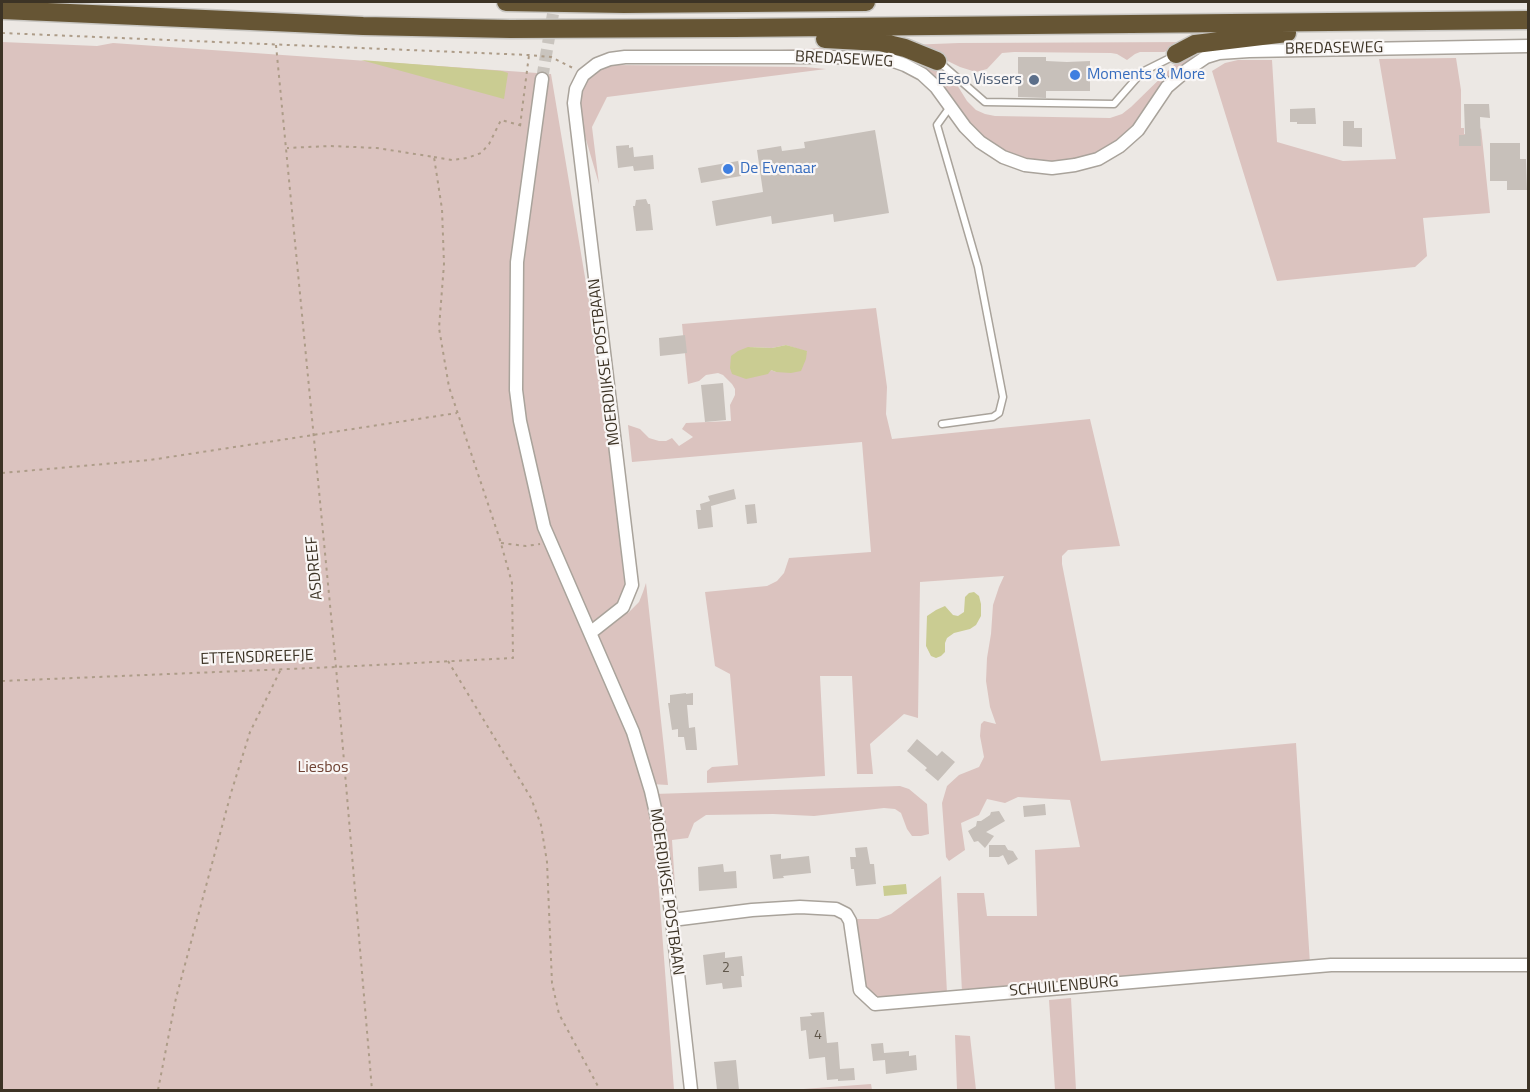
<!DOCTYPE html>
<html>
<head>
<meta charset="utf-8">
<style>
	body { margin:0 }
	#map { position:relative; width:1530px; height:1092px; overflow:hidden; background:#ece8e4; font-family:"Titillium Web",sans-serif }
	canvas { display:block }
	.frame { position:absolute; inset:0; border:3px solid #3c3325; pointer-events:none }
</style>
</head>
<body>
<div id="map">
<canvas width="1530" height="1092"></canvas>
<div class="frame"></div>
</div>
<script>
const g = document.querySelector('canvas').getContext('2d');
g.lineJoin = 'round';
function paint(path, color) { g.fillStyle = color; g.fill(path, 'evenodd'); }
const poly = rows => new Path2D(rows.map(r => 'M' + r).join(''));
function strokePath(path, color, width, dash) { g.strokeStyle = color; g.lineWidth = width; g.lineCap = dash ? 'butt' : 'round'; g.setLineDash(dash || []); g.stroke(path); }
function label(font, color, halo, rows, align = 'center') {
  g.font = font + ' "Titillium Web",sans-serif'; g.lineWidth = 4.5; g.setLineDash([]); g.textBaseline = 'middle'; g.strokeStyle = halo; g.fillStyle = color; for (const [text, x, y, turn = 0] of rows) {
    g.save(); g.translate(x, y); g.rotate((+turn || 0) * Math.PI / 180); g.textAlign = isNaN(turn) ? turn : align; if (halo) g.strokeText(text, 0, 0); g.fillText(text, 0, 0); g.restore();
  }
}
paint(poly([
	[2,42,97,46,113,43,551,74,598,355,628,613,639,602,643,592,646,583,668,785,651,784,647,775,656,852,674,1090,2,1090],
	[1190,42,1164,52,1140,52,1135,54,1127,60,1117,54,1111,53,1014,52,1002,53,987,69,976,72,960,67,923,49,908,45,959,43],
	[869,46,936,66,954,80,967,101,976,110,985,114,995,116,1110,118,1122,114,1131,107,1176,63,1187,58,1208,53,1118,143,1099,154,1061,165,1024,162,989,146,911,65,736,52],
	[1456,58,1461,90,1461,128,1464,128,1464,134,1476,135,1481,128,1490,213,1423,218,1427,256,1415,267,1277,281,1212,71,1225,63,1238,60,1272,60,1277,142,1343,161,1396,159,1379,59],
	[613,65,805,67,826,69,607,97,592,127,599,184,580,119,579,104,581,91,588,78,599,69],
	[876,308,887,387,886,414,892,439,1090,419,1120,546,1068,550,1062,556,1062,564,1101,761,1296,743,1310,964,962,992,957,893,984,893,987,916,1037,916,1035,850,1080,847,1070,800,1018,797,1005,803,987,799,979,815,961,823,965,850,949,861,946,857,942,803,947,786,959,775,979,767,984,757,980,736,981,724,984,721,996,724,990,707,986,681,987,658,991,634,993,605,999,587,1004,576,920,582,918,718,904,714,870,744,873,774,857,774,852,676,820,676,825,776,707,783,707,771,712,767,738,765,730,674,715,666,705,592,767,586,777,581,784,573,789,558,871,552,862,442,632,462,628,425,640,429,649,438,659,441,666,441,672,438,679,446,693,437,682,429,686,423,731,421,730,405,735,395,735,389,732,384,723,375,718,373,706,375,699,381,688,384,682,324],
	[786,345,807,352,776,372,771,370,748,347,772,348],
	[900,786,909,789,927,804,929,834,921,836,912,836,907,829,901,813,895,809,884,808,814,816,773,814,706,815,694,823,688,838,672,840,677,916,654,794],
	[941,876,947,993,880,999,864,993,857,919,878,919,891,914],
	[1071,998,1076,1090,1055,1090,1049,1000],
	[955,1035,970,1036,976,1090,957,1090],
	[871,1084,872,1090,790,1090]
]), '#dbc3bf');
paint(poly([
	[361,60,502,71,508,73,504,99],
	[786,345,807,351,806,359,801,371,791,373,776,372,771,370,768,374,746,379,732,374,730,368,731,356,738,351,748,347,772,348],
	[974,592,979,596,981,604,981,616,976,625,970,629,954,633,947,638,945,643,945,652,941,656,936,658,931,656,926,646,927,616,936,610,945,606,953,615,958,616,964,612,965,597,969,593],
	[906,884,907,894,884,896,883,886]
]), '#cacc92');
paint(poly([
	[1018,57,1046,57,1046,61,1067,62,1090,61,1090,91,1046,91,1046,98,1018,97],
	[1464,104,1489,104,1490,118,1480,117,1481,146,1459,146,1459,135,1465,135],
	[1315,108,1316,124,1297,124,1297,122,1290,122,1290,109],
	[1343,121,1354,121,1354,128,1362,128,1362,147,1343,146],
	[875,130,889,213,834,222,833,214,772,224,771,216,716,226,712,201,763,192,757,150,781,146,782,151,805,148,804,142],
	[1490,143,1520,143,1520,159,1526,159,1527,190,1507,190,1507,181,1490,181],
	[629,145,629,148,633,147,634,157,653,155,654,169,634,171,633,166,618,168,616,146],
	[738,161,741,176,701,183,698,168],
	[646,199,648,204,650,204,653,230,636,231,633,206,635,206,636,200],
	[685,335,687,353,660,356,659,338],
	[723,383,726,420,705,422,701,385],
	[734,489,736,499,711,506,713,527,698,529,696,510,701,510,700,504,710,501,708,496],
	[755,504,757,523,747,524,745,505],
	[686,693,686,694,693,693,693,705,687,705,689,728,695,727,697,750,686,750,684,737,678,737,678,729,672,730,668,703,670,703,670,695],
	[917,739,937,756,942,751,955,762,938,781,925,770,927,768,907,751],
	[1045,804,1046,815,1024,817,1023,806],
	[999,811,1005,821,986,832,994,836,985,848,978,841,974,842,968,831,976,826,977,821,981,821,990,815,991,812],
	[989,845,1005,845,1008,850,1013,851,1018,859,1008,865,1003,855,999,857,989,857],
	[867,847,870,864,874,864,876,884,856,886,854,869,851,869,850,857,856,857,855,848],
	[781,854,781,859,809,856,811,873,783,876,784,878,773,879,770,855],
	[723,864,724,872,736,871,737,888,699,891,698,867],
	[725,952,725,958,742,956,744,976,741,976,742,987,723,989,722,983,706,985,703,955],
	[824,1012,827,1043,838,1042,840,1069,854,1068,855,1080,838,1081,838,1079,827,1080,825,1057,809,1059,806,1030,801,1031,800,1017,812,1016,810,1013],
	[883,1043,884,1053,909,1051,909,1056,916,1055,917,1070,886,1074,885,1060,873,1061,871,1044],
	[736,1060,739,1090,717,1090,714,1062]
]), '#c7c0ba');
strokePath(poly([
	[542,79,555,2]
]), '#c9c4be', 12, [12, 6]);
const service = poly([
	[938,61,985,102,1114,104,1142,72,1176,55],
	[942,424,993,417,999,413,1003,397,978,267,937,125,950,107]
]);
const minor = poly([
	[542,79,517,262,516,390,520,421,544,527,633,732,651,791,658,822,672,920,691,1090],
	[590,633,623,607,632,585,574,103,576,89,583,75,597,64,610,59,625,57,830,57,888,59,905,65,922,74,936,87,965,127,980,142,1003,157,1025,165,1052,168,1075,165,1098,159,1120,146,1138,130,1167,87,1187,70,1206,57,1219,53,1249,51,1528,46],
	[672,920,752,910,800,907,836,909,846,914,850,921,860,990,875,1004,1331,965,1528,965]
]);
const motorway = poly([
	[506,2,624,4,866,2],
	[2,10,363,26,510,29,734,28,1528,20],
	[825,39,880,42,905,48,937,61],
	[1176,54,1195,44,1287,33]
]);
strokePath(service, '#a9a39b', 9);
strokePath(minor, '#a9a39b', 15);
strokePath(motorway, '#c8c6c2', 21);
strokePath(poly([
	[2,33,529,55,551,57,573,68],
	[276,45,336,667,372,1090],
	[520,126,529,55],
	[434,157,452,160,467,158,481,153,489,144,501,120,523,126],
	[2,473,150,460,457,413],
	[501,543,526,546,540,544],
	[448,661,531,798,541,825,547,862,552,983,559,1014,600,1090],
	[2,681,336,667,513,658,512,583,500,540,449,387,439,328,444,264,442,209,434,157,377,148,330,146,287,148],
	[158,1090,176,998,231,793,250,732,281,669]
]), '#ad9c88', 2, [3, 4.5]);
strokePath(service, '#fff', 6);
strokePath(minor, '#fff', 12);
strokePath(motorway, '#665534', 18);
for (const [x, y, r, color] of [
	[1075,75,6,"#3f7fe0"],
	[1034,80,6,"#5c6f8a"],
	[728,169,6,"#3f7fe0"]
]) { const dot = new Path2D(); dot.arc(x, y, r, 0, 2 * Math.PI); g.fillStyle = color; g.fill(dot); strokePath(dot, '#f9f6f5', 2); }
label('14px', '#5f564a', null, [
	["2",726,969],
	["4",818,1036]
]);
label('16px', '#3c3325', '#f9f6f5', [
	["BREDASEWEG",1334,49,-1],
	["BREDASEWEG",844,60,3],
	["MOERDIJKSE POSTBAAN",605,362,-97],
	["ASDREEF",315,568,-95],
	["ETTENSDREEFJE",257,658,-2],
	["MOERDIJKSE POSTBAAN",666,892,82],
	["SCHUILENBURG",1064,987,-5]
]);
label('16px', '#366cbe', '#f9f6f5', [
	["Moments & More",1087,75],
	["De Evenaar",740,169]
], 'left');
label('16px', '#4e5e75', '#f9f6f5', [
	["Esso Vissers",1022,80]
], 'right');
label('16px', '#6f4233', '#f9f6f5', [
	["Liesbos",323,768]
]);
</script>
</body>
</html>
